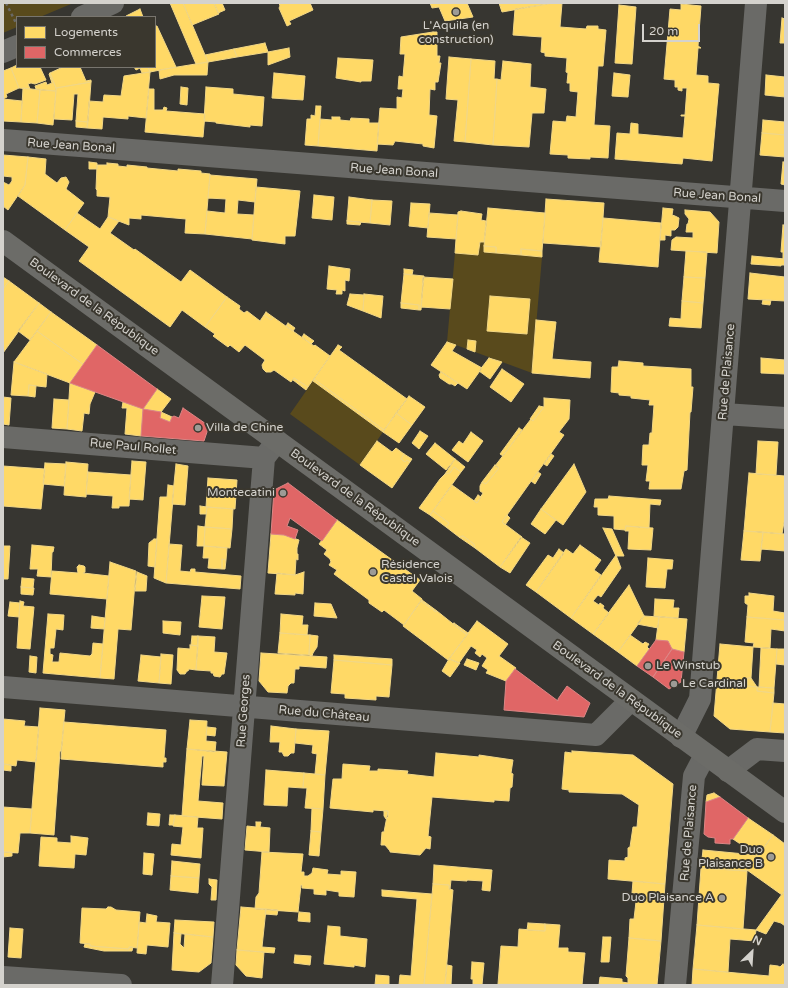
<!DOCTYPE html>
<html>
<head>
<meta charset="utf-8">
<style>
	body { margin:0 }
	#map { position:relative; width:788px; height:988px; overflow:hidden; background:#373631; font-family:"Varela Round",sans-serif }
	canvas { display:block }
	.frame { position:absolute; inset:0; border:4px solid #d4d2cd; pointer-events:none }
	.legend { position:absolute; left:16px; top:16px; width:140px; height:52px; box-sizing:border-box; background:#3a372e; border:1px solid #78756e; margin:0; padding:5px 7px; list-style:none; font-size:12px; color:#d4d2cd }
	.legend li { display:flex; align-items:center; gap:8px; height:20px }
	.legend b { width:20px; border:1px solid #78756e }
	.north { position:absolute; left:732px; top:932px; width:40px; height:40px; -webkit-text-stroke:3px #3a372e; paint-order:stroke; rotate:25deg; font-size:11px; font-weight:700; line-height:16px; text-align:center; color:#d4d2cd }
	.north::after { content:''; display:block; margin:auto; width:14px; height:18px; background:#d4d2cd; clip-path:polygon(50% 0,100% 100%,50% 72%,0 100%) }
	.scale { position:absolute; left:642px; top:24px; width:58px; height:18px; box-sizing:border-box; border:2px solid #d4d2cd; border-top:0; padding-left:5px; font-size:12px; line-height:14px; white-space:nowrap; color:#d4d2cd; -webkit-text-stroke:3px #3a372e; paint-order:stroke }
</style>
</head>
<body>
<div id="map">
<canvas width="788" height="988"></canvas>
<div class="frame"></div>
<ul class="legend">
<li><b style="height:11px;background:#ffd966"></b>Logements</li>
<li><b style="height:11px;background:#e06666"></b>Commerces</li>
</ul>
<div class="north">N</div>
<div class="scale">20 m</div>
</div>
<script>
const g = document.querySelector('canvas').getContext('2d');
g.lineJoin = 'round';
function paint(path, color) { g.fillStyle = color; g.fill(path, 'evenodd'); }
const poly = rows => new Path2D(rows.map(r => 'M' + r).join(''));
function strokePath(path, color, width, dash) { g.strokeStyle = color; g.lineWidth = width; g.lineCap = dash ? 'butt' : 'round'; g.setLineDash(dash || []); g.stroke(path); }
function label(font, color, halo, rows, align = 'center') {
  g.font = font + ' "Varela Round",sans-serif'; g.lineWidth = 4; g.setLineDash([]); g.textBaseline = 'middle'; g.strokeStyle = halo; g.fillStyle = color; for (const [text, x, y, turn = 0] of rows) {
    g.save(); g.translate(x, y); g.rotate((+turn || 0) * Math.PI / 180); g.textAlign = isNaN(turn) ? turn : align; if (halo) g.strokeText(text, 0, 0); g.fillText(text, 0, 0); g.restore();
  }
}
paint(poly([
	[3,3,70,3,71,4,40,17,17,17,17,27,3,33],
	[480,242,484,242,484,252,542,257,532,373,475,352,476,341,468,340,467,349,447,342,455,253,478,255],
	[313,381,383,432,360,465,290,414]
]), '#594a1c');
const homes = poly([
	[170,3,183,3,208,62,196,64,170,3],
	[183,3,214,3,219,14,192,25,183,3],
	[214,3,222,3,225,10,218,13,214,3],
	[279,3,310,3,313,10,289,21,291,24,287,26,279,8,280,6,279,3],
	[430,3,467,3,473,17,445,21,439,7,432,8,430,3],
	[499,3,553,3,502,12,499,3],
	[553,3,562,3,560,27,586,29,587,26,598,26,598,29,606,30,603,66,598,66,594,125,610,126,608,158,590,157,590,159,568,158,568,155,550,154,553,121,566,122,567,116,576,117,578,92,570,91,570,83,567,83,568,73,566,72,567,58,545,56,545,53,541,52,542,37,513,35,515,9,553,3],
	[681,4,701,6,698,46,701,48,698,48,696,75,708,76,708,83,719,84,712,161,683,158,682,164,615,159,617,133,630,134,631,123,638,124,638,134,683,138,685,116,681,116,681,115,685,115,687,88,682,88,682,91,678,90,678,87,675,87,675,80,664,79,670,9,681,10,681,4],
	[619,5,636,7,632,64,615,63,619,5],
	[140,9,143,17,126,17,126,16,140,9],
	[782,18,785,19,785,43,780,43,782,18],
	[155,26,157,26,176,67,150,72,148,67,155,67,155,26],
	[433,32,437,32,437,56,440,56,439,63,441,63,438,82,435,82,435,90,430,89,429,115,437,116,434,148,423,146,423,144,395,141,393,145,377,144,380,108,397,109,397,97,402,98,403,89,398,89,399,76,403,77,405,54,400,54,401,37,433,32],
	[265,43,268,52,237,57,234,49,265,43],
	[289,48,290,57,268,65,268,52,289,48],
	[234,49,237,57,208,62,205,55,234,49],
	[449,57,471,59,465,142,454,141,458,100,446,99,449,57],
	[338,58,373,60,371,81,361,81,361,82,336,78,338,58],
	[471,59,495,61,494,79,497,79,493,145,465,142,471,59],
	[503,61,531,64,530,87,546,89,544,113,532,113,529,147,493,145,497,79,501,80,503,61],
	[208,62,207,75,174,75,160,79,159,70,208,62],
	[17,65,17,67,40,67,46,80,35,84,31,83,28,84,30,89,19,88,11,68,17,65],
	[63,67,80,67,86,81,91,80,91,82,56,88,50,73,63,67],
	[134,67,148,67,150,72,142,73,140,68,136,70,134,67],
	[11,68,19,88,6,94,7,97,3,99,22,101,21,122,3,121,3,71,11,68],
	[150,72,146,118,128,116,128,119,103,117,102,129,87,128,89,101,103,102,104,95,121,96,124,76,150,72],
	[50,73,56,88,56,91,36,89,35,86,46,82,47,85,52,83,49,74,50,73],
	[274,73,305,76,303,100,272,98,274,73],
	[614,73,630,75,628,97,612,96,614,73],
	[766,75,785,77,785,97,765,95,766,75],
	[91,82,88,122,76,121,78,94,74,94,72,120,54,119,56,88,91,82],
	[181,87,188,88,187,105,180,104,181,87],
	[206,87,233,89,233,94,264,97,262,126,250,125,250,127,216,123,216,122,204,121,206,87],
	[23,88,40,90,37,123,21,122,23,88],
	[149,89,154,89,154,110,163,110,164,107,167,108,166,111,205,114,203,137,145,132,149,89],
	[40,90,56,91,53,125,37,123,40,90],
	[316,106,321,106,318,146,305,145,307,119,311,119,311,115,315,116,316,106],
	[332,117,340,117,340,120,350,121,351,118,369,119,369,123,379,123,377,151,318,146,320,119,332,120,332,117],
	[763,120,785,122,785,135,762,133,763,120],
	[76,121,88,122,87,128,76,127,76,121],
	[762,133,785,135,785,157,760,155,762,133],
	[3,155,28,157,25,185,8,210,3,206,3,182,9,185,12,181,12,177,3,176,3,155],
	[28,157,46,159,45,174,57,183,61,178,66,177,69,182,66,189,84,203,65,230,18,196,25,185,28,157],
	[89,162,97,163,97,169,89,169,89,162],
	[783,162,785,162,785,185,781,184,783,162],
	[107,163,118,164,118,166,127,167,127,165,147,167,147,168,178,171,178,169,201,171,201,173,210,174,205,234,185,233,186,219,141,215,141,219,129,218,129,225,108,217,110,197,97,196,97,190,96,189,97,165,107,165,107,163],
	[210,175,257,179,255,202,238,200,237,214,254,215,252,239,205,234,207,211,225,213,226,199,208,198,210,175],
	[256,187,300,191,295,236,285,236,285,244,252,240,256,187],
	[314,195,334,197,332,220,312,218,314,195],
	[349,197,372,200,370,223,347,221,349,197],
	[546,199,604,203,601,247,543,243,546,199],
	[372,200,392,201,390,225,370,223,372,200],
	[411,203,430,204,428,228,409,226,411,203],
	[488,208,545,213,542,251,521,249,521,255,496,253,496,247,484,246,488,208],
	[663,208,673,209,672,215,675,216,679,218,678,227,675,230,671,230,671,236,665,235,665,240,660,240,663,208],
	[685,210,710,212,719,222,717,253,671,250,672,240,676,237,693,238,693,232,686,232,687,224,688,224,689,219,685,214,685,210],
	[461,211,482,214,481,220,486,221,484,242,480,242,478,255,455,253,458,212,461,211],
	[77,213,100,229,108,217,119,221,110,233,134,250,135,249,181,282,190,270,227,297,205,327,182,310,170,327,79,261,89,247,65,230,77,213],
	[429,213,458,215,456,239,427,237,429,213],
	[603,218,661,223,658,267,599,262,603,218],
	[347,221,361,222,360,225,347,224,347,221],
	[783,225,785,225,785,259,783,259,783,252,781,252,783,225],
	[484,246,496,247,496,253,484,252,484,246],
	[521,249,542,251,542,257,521,255,521,249],
	[686,251,707,252,705,278,684,277,686,251],
	[752,256,785,259,785,265,781,265,781,266,751,264,752,256],
	[329,266,350,269,349,281,345,280,345,291,342,290,342,294,336,294,337,290,327,289,329,266],
	[404,269,413,270,412,275,404,274,404,269],
	[750,273,785,277,785,301,748,299,750,273],
	[404,274,424,276,421,310,419,310,419,305,401,303,404,274],
	[3,277,9,281,3,289,3,277],
	[423,277,453,279,450,309,421,307,423,277],
	[684,277,705,278,703,303,682,301,684,277],
	[9,281,39,303,3,353,3,289,9,281],
	[350,294,364,295,363,311,347,305,350,294],
	[364,294,383,296,381,318,363,311,364,294],
	[490,296,530,299,527,334,487,331,490,296],
	[227,297,240,306,239,309,244,313,247,311,260,321,264,315,271,320,273,317,314,346,315,345,330,356,308,387,294,378,291,382,274,370,271,372,266,372,263,369,262,365,265,360,245,345,239,352,230,345,228,347,213,336,215,334,205,327,227,297],
	[763,300,771,300,770,305,762,304,763,300],
	[682,301,703,303,701,328,669,326,670,318,681,319,682,301],
	[39,303,51,312,30,340,18,331,39,303],
	[401,303,419,305,419,310,401,308,401,303],
	[51,312,97,345,84,365,37,331,51,312],
	[266,312,273,317,271,320,264,315,266,312],
	[536,320,556,322,552,359,591,362,590,378,532,373,536,320],
	[288,323,295,328,293,331,286,326,288,323],
	[37,331,84,365,70,383,14,362,37,331],
	[304,334,314,341,311,344,302,337,304,334],
	[468,340,476,341,475,352,467,349,468,340],
	[447,342,456,345,452,351,482,368,467,389,431,365,447,342],
	[338,345,342,347,339,350,407,399,384,430,314,379,338,345],
	[489,358,502,362,490,379,479,371,489,358],
	[761,358,785,360,785,374,761,373,761,358],
	[619,361,643,363,643,366,691,369,691,387,693,387,691,412,690,412,687,470,684,471,681,489,649,489,650,481,646,481,648,465,642,465,643,445,649,445,650,433,652,433,654,405,649,405,650,400,631,398,631,396,619,395,619,393,611,392,612,367,618,367,619,361],
	[14,362,47,374,46,387,29,385,28,396,11,395,14,362],
	[502,369,524,384,511,402,490,387,502,369],
	[441,372,458,383,455,386,452,384,449,384,440,378,439,375,441,372],
	[294,378,308,387,306,390,293,380,294,378],
	[314,379,384,430,383,432,313,381,314,379],
	[70,383,95,392,90,404,89,414,84,413,82,431,67,429,70,383],
	[29,385,36,386,35,397,28,396,29,385],
	[157,389,171,399,161,412,143,409,157,389],
	[409,396,425,407,412,425,396,413,409,396],
	[3,397,11,398,9,425,3,424,3,397],
	[544,398,570,400,569,419,559,432,564,435,502,522,522,537,500,567,475,548,474,544,463,536,459,537,446,527,449,523,433,511,452,485,477,503,483,493,480,491,480,486,482,482,486,484,499,468,495,466,531,419,533,421,544,407,544,398],
	[54,399,69,400,67,429,52,428,54,399],
	[123,402,143,409,141,436,125,434,127,408,122,408,123,402],
	[539,406,544,407,533,421,530,419,539,406],
	[161,412,172,417,170,422,160,418,161,412],
	[396,413,412,425,399,443,383,432,396,413],
	[519,428,522,430,503,456,500,454,519,428],
	[420,431,428,436,419,449,412,443,420,431],
	[471,432,483,441,468,462,452,450,459,441,463,444,471,432],
	[377,441,392,452,396,448,404,454,401,459,405,462,407,460,410,462,392,488,360,465,377,441],
	[758,441,778,442,776,475,756,474,758,441],
	[435,443,455,459,446,470,426,454,435,443],
	[404,454,412,459,410,462,407,460,405,462,401,459,404,454],
	[551,454,554,456,547,466,544,464,551,454],
	[455,459,465,467,461,472,454,467,450,473,445,474,455,459],
	[132,461,146,462,143,500,129,499,132,461],
	[66,462,88,464,86,497,64,495,66,462],
	[45,463,66,464,64,486,43,484,45,463],
	[176,464,188,466,185,505,172,504,176,464],
	[574,464,586,492,563,525,541,509,574,464],
	[495,465,499,468,486,484,482,482,495,465],
	[3,466,45,469,41,509,3,506,3,466],
	[454,467,461,472,430,515,419,508,440,479,445,474,450,473,454,467],
	[88,472,131,475,129,506,119,506,119,508,112,508,113,496,86,494,88,472],
	[538,472,541,474,535,484,531,481,538,472],
	[749,473,785,476,784,494,785,494,785,516,782,534,744,531,749,473],
	[208,478,237,480,235,509,206,507,208,478],
	[168,485,174,486,166,583,154,578,160,497,167,497,168,485],
	[478,495,481,497,477,503,474,501,478,495],
	[609,496,661,500,660,505,650,504,649,528,626,526,625,530,614,529,614,516,598,515,598,507,594,507,595,499,608,499,609,496],
	[200,506,207,507,206,514,200,514,200,506],
	[207,507,233,509,232,529,205,527,207,507],
	[541,509,556,520,545,534,531,524,541,509],
	[433,511,449,523,446,527,430,515,433,511],
	[507,515,510,518,505,525,502,522,507,515],
	[337,520,420,580,412,591,422,599,404,625,384,610,382,612,369,603,369,600,334,574,337,570,329,565,331,562,330,559,324,554,327,550,319,544,337,520],
	[198,526,205,527,204,546,197,546,198,526],
	[626,526,653,528,651,550,628,549,629,531,625,531,626,526],
	[205,527,232,529,230,548,204,546,205,527],
	[603,528,612,529,624,556,616,556,603,528],
	[744,531,763,532,760,561,741,560,744,531],
	[763,532,785,534,785,551,761,549,763,532],
	[271,534,284,535,299,540,297,548,297,554,298,554,298,560,296,559,295,575,268,573,271,534],
	[463,536,474,544,475,548,459,537,463,536],
	[521,537,530,543,510,573,500,567,521,537],
	[154,539,157,539,155,567,148,566,149,543,154,539],
	[169,544,182,545,180,571,190,572,191,569,195,569,195,572,241,576,240,589,166,583,169,544],
	[32,545,54,547,53,552,52,552,51,577,37,576,38,569,30,569,32,545],
	[580,545,601,560,594,570,601,575,571,618,536,592,566,549,573,554,580,545],
	[3,546,10,546,8,579,3,579,3,546],
	[204,546,227,548,226,560,222,559,222,569,208,568,209,558,203,558,204,546],
	[559,549,564,553,536,592,526,585,548,555,553,558,559,549],
	[616,555,621,568,601,597,598,595,593,601,599,605,600,603,604,606,603,608,609,613,593,634,571,618,616,555],
	[648,558,673,560,672,569,667,569,665,588,646,587,648,558],
	[222,559,226,560,225,569,222,569,222,559],
	[110,562,136,571,131,630,118,629,114,679,100,678,110,562],
	[79,565,84,566,85,567,85,572,83,573,109,576,107,599,50,594,52,571,78,573,77,567,79,565],
	[137,572,147,576,146,591,135,591,137,572],
	[304,572,303,594,295,593,295,595,275,594,277,573,295,575,304,572],
	[22,578,34,579,33,588,21,587,22,578],
	[629,585,644,616,618,652,593,634,629,585],
	[21,587,34,588,33,595,21,594,21,587],
	[749,593,774,596,773,611,785,613,785,620,747,617,748,605,745,603,745,596,749,596,749,593],
	[202,596,225,597,222,629,199,627,202,596],
	[655,599,674,600,673,608,679,608,678,618,654,616,655,599],
	[422,600,437,611,436,612,421,601,422,600],
	[20,601,24,602,23,606,34,607,30,649,17,648,20,601],
	[421,601,436,612,437,611,467,635,448,660,403,626,421,601],
	[10,602,20,603,19,617,8,616,10,602],
	[315,603,331,604,337,618,314,616,315,603],
	[48,614,64,615,63,630,56,629,54,648,50,648,50,654,53,655,52,662,59,662,60,653,90,656,92,654,93,643,103,644,100,678,43,673,48,614],
	[281,614,303,616,302,625,308,625,307,635,280,633,281,614],
	[92,616,105,618,104,629,91,628,92,616],
	[644,616,659,617,658,628,637,624,644,616],
	[659,617,687,619,684,652,672,649,668,641,656,640,659,617],
	[747,617,785,620,785,631,771,629,770,648,753,647,754,643,745,642,747,617],
	[163,621,181,622,180,635,163,633,163,621],
	[477,621,508,644,499,656,516,668,506,681,486,673,488,670,482,666,487,658,482,654,480,657,475,653,477,650,471,646,459,663,449,659,477,621],
	[454,623,468,633,467,635,453,624,454,623],
	[280,633,310,635,309,655,278,653,280,633],
	[310,635,318,636,317,647,313,653,312,656,309,655,310,635],
	[630,635,643,644,645,642,649,644,647,647,649,649,637,666,618,652,630,635],
	[192,636,198,636,198,646,191,645,192,636],
	[198,636,215,637,214,652,227,653,224,674,222,674,220,677,214,676,213,673,211,673,211,671,196,670,198,636],
	[720,644,753,647,751,678,747,678,747,686,757,687,757,691,774,693,770,732,730,729,714,716,720,644],
	[190,645,198,646,196,670,189,669,188,671,187,671,185,674,180,674,177,670,178,648,190,649,190,645],
	[761,648,777,649,774,688,759,687,761,648],
	[777,649,785,649,785,665,776,664,777,649],
	[261,653,327,657,326,668,299,666,299,669,295,669,294,683,291,683,288,686,287,693,268,692,259,681,261,653],
	[161,654,173,655,171,684,159,683,161,654],
	[141,655,161,657,159,683,138,681,141,655],
	[334,655,392,659,392,665,334,660,334,655],
	[30,656,37,657,36,673,29,672,30,656],
	[449,659,460,663,450,677,442,671,449,659],
	[467,659,479,663,476,670,464,665,467,659],
	[334,660,392,665,389,697,376,696,376,700,345,698,345,694,331,693,334,660],
	[747,678,751,678,757,687,747,686,747,678],
	[757,687,774,688,774,693,757,691,757,687],
	[773,703,785,704,785,733,770,732,773,703],
	[40,708,65,710,61,751,60,751,54,835,30,833,40,708],
	[3,719,25,721,24,726,39,727,36,762,17,760,16,766,3,764,3,719],
	[190,720,207,721,206,741,216,742,215,752,187,749,190,720],
	[64,722,166,730,164,758,166,758,166,762,163,762,163,767,61,759,64,722],
	[271,726,296,729,294,753,291,753,288,756,284,756,282,752,279,752,280,742,270,742,271,726],
	[207,727,216,728,215,736,206,735,207,727],
	[296,729,329,731,325,775,315,774,317,754,312,753,313,745,295,743,296,729],
	[187,749,227,752,224,786,202,785,204,756,202,756,198,801,223,803,222,819,182,816,187,749],
	[572,751,633,755,673,784,665,884,608,879,609,860,625,861,625,858,628,857,628,848,630,847,633,827,637,827,639,805,622,794,569,792,569,790,562,789,565,752,572,753,572,751],
	[436,753,479,757,479,755,513,760,511,773,513,774,512,787,510,788,509,801,494,800,494,802,432,797,428,836,431,837,430,849,426,848,420,855,390,852,390,851,385,845,381,845,382,832,384,832,388,811,373,810,373,812,330,808,333,779,342,779,343,764,370,766,369,771,378,771,378,769,408,771,407,774,434,777,436,753],
	[4,764,11,765,11,771,3,770,4,764],
	[266,770,304,773,303,788,288,787,287,806,264,805,266,770],
	[304,773,325,775,323,809,305,808,307,788,303,788,304,773],
	[714,793,720,797,706,802,707,795,714,793],
	[3,807,32,809,30,833,20,833,18,853,3,852,3,807],
	[312,808,323,809,321,832,311,831,312,808],
	[384,811,388,811,388,817,386,819,384,816,384,811],
	[148,813,160,814,159,826,147,825,148,813],
	[170,815,175,815,173,825,169,825,170,815],
	[175,815,198,817,197,828,203,828,201,858,171,855,172,844,181,845,183,827,173,826,175,815],
	[748,818,773,835,758,856,733,839,748,818],
	[256,822,261,822,260,827,270,828,269,852,245,850,247,826,256,827,256,822],
	[311,831,321,832,319,856,309,855,311,831],
	[773,835,785,844,785,890,782,895,747,870,773,835],
	[71,836,88,838,86,855,75,854,74,868,39,866,41,837,57,838,57,842,71,843,71,836],
	[703,850,755,855,758,856,747,871,701,868,703,850],
	[3,852,12,852,12,856,3,857,3,852],
	[262,852,303,854,301,872,304,872,304,876,308,876,312,873,313,868,328,870,327,874,341,875,341,871,356,872,354,897,339,896,339,892,326,890,326,895,314,894,314,889,302,888,302,885,301,885,298,912,255,909,256,897,259,893,262,852],
	[144,853,154,854,152,875,143,874,144,853],
	[172,861,200,864,199,878,171,876,172,861],
	[434,865,492,870,490,891,482,890,483,881,467,880,467,881,451,880,450,889,449,885,433,884,434,865],
	[701,868,747,871,743,929,697,925,701,868],
	[171,876,199,878,198,893,170,890,171,876],
	[209,879,217,880,216,900,211,900,212,887,209,884,209,879],
	[633,881,665,884,661,941,629,938,630,919,634,919,637,893,632,893,633,881],
	[433,884,449,885,449,889,453,890,445,985,424,985,433,884],
	[382,890,432,894,424,985,399,985,400,975,411,976,417,899,382,896,382,890],
	[785,890,785,926,781,923,774,921,766,934,756,930,785,890],
	[108,907,111,907,116,910,140,912,137,948,129,947,129,949,90,946,90,944,80,943,82,908,106,909,108,907],
	[241,907,266,909,262,947,275,948,274,953,237,950,241,907],
	[266,909,278,910,277,915,265,914,266,909],
	[299,912,310,913,310,922,298,921,299,912],
	[147,914,157,916,156,922,170,923,168,947,147,945,146,954,137,953,139,922,146,923,147,914],
	[175,920,214,922,213,937,174,933,175,920],
	[528,923,545,924,545,931,527,930,528,923],
	[545,924,560,925,558,948,568,948,568,952,585,953,582,985,498,984,501,946,518,947,519,929,545,931,545,924],
	[697,925,756,930,755,941,730,939,728,972,693,969,697,925],
	[328,926,340,927,340,936,367,939,365,967,354,965,354,967,324,964,328,926],
	[10,928,23,929,21,958,8,957,10,928],
	[174,933,181,934,180,944,184,948,185,934,213,937,211,963,199,972,172,970,174,933],
	[603,937,611,937,609,962,601,962,603,937],
	[629,938,661,941,657,985,599,985,600,977,622,979,622,982,628,983,628,978,626,976,629,938],
	[85,944,90,944,90,946,129,949,129,947,133,947,132,951,104,951,84,947,85,944],
	[237,950,264,952,262,978,246,976,236,965,237,950],
	[295,955,311,956,310,965,294,963,295,955],
	[472,962,484,963,482,985,473,985,473,979,471,979,472,962],
	[783,964,785,967,785,985,692,985,693,969,769,976,770,965,778,966,780,967,783,964],
	[447,965,452,966,451,985,445,985,447,965],
	[376,975,389,976,389,985,375,985,376,975]
]);
paint(homes, '#ffd966');
strokePath(homes, '#f2d785', 1);
const shops = poly([
	[97,345,157,389,143,409,70,383,97,345],
	[183,408,209,426,204,441,141,436,143,409,161,412,160,418,170,422,172,417,174,416,179,418,183,408],
	[288,483,337,520,322,541,290,518,287,526,298,530,295,539,284,535,271,534,274,490,288,483],
	[656,640,668,641,672,649,653,677,637,666,656,640],
	[672,649,684,652,681,682,669,689,653,677,672,649],
	[515,669,558,701,558,699,567,686,590,703,584,717,504,710,506,681,515,669],
	[720,797,748,818,733,839,730,839,730,844,715,843,715,838,708,837,704,834,706,802,720,797]
]);
paint(shops, '#e06666');
strokePath(shops, '#dc8685', 1);
strokePath(poly([
	[6,3,17,25]
]), '#6a6967', 2.5, [3, 3]);
strokePath(poly([
	[82,17,113,3],
	[3,52,17,46],
	[3,140,785,201],
	[724,414,785,418],
	[3,437,264,458],
	[3,687,596,735,631,700],
	[681,737,700,699,756,3],
	[728,771,757,749,785,751],
	[3,977,121,985],
	[222,985,264,458,277,441],
	[675,985,694,776,705,755]
]), '#6a6a67', 22);
strokePath(poly([
	[3,241,785,812]
]), '#6c6c68', 22);
for (const [x, y, r, color] of [
	[456,12,4,"#9d9b96"],
	[198,428,4,"#9d9b96"],
	[283,493,4,"#9d9b96"],
	[373,572,4,"#9d9b96"],
	[648,666,4,"#9d9b96"],
	[674,684,4,"#9d9b96"],
	[771,857,4,"#9d9b96"],
	[722,898,4,"#9d9b96"]
]) { const dot = new Path2D(); dot.arc(x, y, r, 0, 2 * Math.PI); g.fillStyle = color; g.fill(dot); strokePath(dot, '#3a372e', 1.5); }
label('12px', '#d4d2cd', '#3a372e', [
	["L'Aquila (en",456,26,"center"],
	["construction)",456,40,"center"],
	["Villa de Chine",206,428],
	["Montecatini",275,493,"right"],
	["Résidence",381,565],
	["Castel Valois",381,579],
	["Le Winstub",656,666],
	["Le Cardinal",682,684],
	["Duo",763,850,"right"],
	["Plaisance B",763,864,"right"],
	["Duo Plaisance A",714,898,"right"]
], 'left');
label('12px', '#d4d2cd', '#3a372e', [
	["Rue Jean Bonal",71,146,4],
	["Rue Jean Bonal",394,171,4],
	["Rue Jean Bonal",717,196,4],
	["Boulevard de la République",94,307,36],
	["Rue de Plaisance",727,372,-85],
	["Rue Paul Rollet",133,447,5],
	["Boulevard de la République",355,498,36],
	["Boulevard de la République",617,690,36],
	["Rue Georges",244,711,-86],
	["Rue du Château",324,714,5],
	["Rue de Plaisance",689,833,-85]
]);
</script>
</body>
</html>
